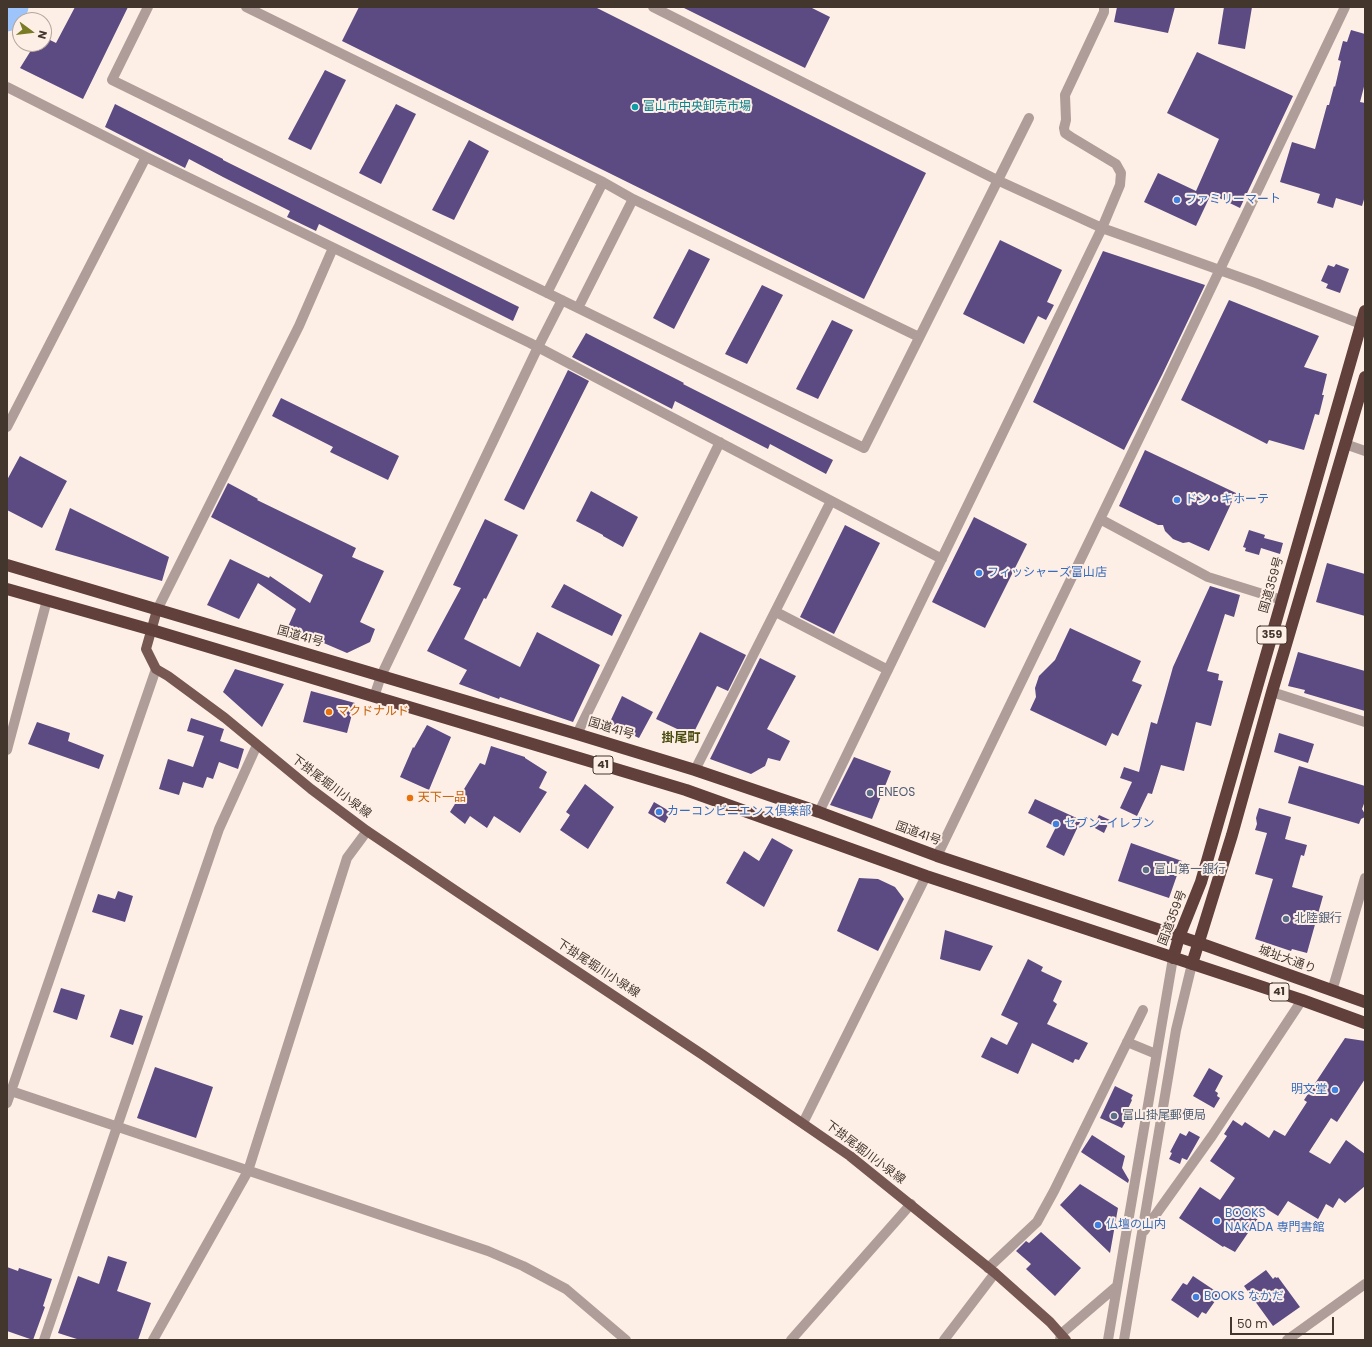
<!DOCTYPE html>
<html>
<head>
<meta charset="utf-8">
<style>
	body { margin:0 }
	#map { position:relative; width:1372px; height:1347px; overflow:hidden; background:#feefe6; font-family:Poppins,sans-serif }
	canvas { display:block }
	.frame { position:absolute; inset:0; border:8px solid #43362d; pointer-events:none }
	.north { position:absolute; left:12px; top:12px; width:40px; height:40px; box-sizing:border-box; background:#feefe6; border:1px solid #b3a59c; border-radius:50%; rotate:105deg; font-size:11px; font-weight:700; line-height:16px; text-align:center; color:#43362d }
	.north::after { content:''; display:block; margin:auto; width:14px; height:18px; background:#7a7c25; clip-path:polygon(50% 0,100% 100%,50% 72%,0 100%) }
	.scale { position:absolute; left:1230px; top:1317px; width:104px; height:18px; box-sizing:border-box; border:2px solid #43362d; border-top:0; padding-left:5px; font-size:12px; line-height:14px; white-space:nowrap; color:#43362d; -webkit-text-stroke:3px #feefe6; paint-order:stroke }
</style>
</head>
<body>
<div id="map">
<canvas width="1372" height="1347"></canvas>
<div class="frame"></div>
<div class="north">N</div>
<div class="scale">50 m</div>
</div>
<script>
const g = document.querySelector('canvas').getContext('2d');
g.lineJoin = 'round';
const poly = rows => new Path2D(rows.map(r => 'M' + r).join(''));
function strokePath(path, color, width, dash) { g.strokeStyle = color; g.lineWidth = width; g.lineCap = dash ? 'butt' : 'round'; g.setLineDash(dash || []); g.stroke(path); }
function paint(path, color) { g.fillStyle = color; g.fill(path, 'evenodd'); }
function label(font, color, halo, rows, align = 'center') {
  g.font = font + ' Poppins,"Noto Sans JP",sans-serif'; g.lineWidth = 4; g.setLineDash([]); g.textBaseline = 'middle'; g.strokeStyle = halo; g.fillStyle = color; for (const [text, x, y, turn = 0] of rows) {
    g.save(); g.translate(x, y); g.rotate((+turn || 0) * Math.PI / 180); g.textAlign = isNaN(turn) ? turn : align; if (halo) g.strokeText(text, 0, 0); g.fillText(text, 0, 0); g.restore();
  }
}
strokePath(poly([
	[7,19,16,7]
]), '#9dc4fb', 25);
paint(poly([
	[75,7,128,7,83,99,20,68,35,44,44,44,44,37,56,43],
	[359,7,595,7,926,173,864,299,342,41],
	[682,7,810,7,830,17,805,68],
	[1117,7,1175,7,1168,33,1114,22],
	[1224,7,1252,7,1245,49,1218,44],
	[1351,30,1365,34,1365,83,1360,102,1365,103,1365,196,1362,206,1336,198,1333,208,1317,203,1320,194,1280,182,1292,142,1315,149,1327,105,1329,105,1334,86,1335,87,1341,61,1338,60,1343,41,1347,42],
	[1197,52,1293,96,1240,208,1211,194,1196,226,1144,202,1158,173,1196,191,1219,139,1167,113],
	[325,70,346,80,311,150,288,139],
	[115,104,223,159,223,160,519,307,513,321,319,224,316,231,287,217,290,211,223,177,189,159,185,168,105,127],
	[396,104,416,114,381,184,359,173],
	[469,140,489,151,454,220,432,210],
	[1000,240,1062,270,1047,302,1054,305,1046,320,1038,316,1024,344,963,314],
	[689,249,710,259,674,329,653,318],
	[1103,251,1205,285,1162,375,1124,450,1033,402],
	[1336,264,1349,269,1340,293,1326,288,1328,284,1321,281,1328,265,1334,267],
	[762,285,783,295,747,364,725,354],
	[1229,300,1319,336,1304,367,1327,374,1322,395,1324,395,1319,415,1315,414,1304,450,1269,440,1267,444,1181,400],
	[832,320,853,330,818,399,796,389],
	[586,333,684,383,683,384,833,460,826,474,770,444,768,449,675,401,672,409,572,357],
	[568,370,589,381,524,510,504,500],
	[281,398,399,456,388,480,330,452,333,447,272,416],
	[1145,450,1236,493,1209,551,1189,542,1183,543,1173,539,1165,531,1163,525,1158,525,1119,506],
	[20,456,67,481,42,528,7,510,7,480],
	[228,483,258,499,257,500,356,548,352,557,384,571,360,622,375,629,370,642,347,653,312,638,310,642,286,631,296,609,258,583,239,619,207,605,230,559,269,578,270,576,310,603,323,575,211,517],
	[591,491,638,517,623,547,603,536,603,535,576,521],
	[70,508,169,557,162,581,55,550],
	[974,517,1027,544,985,628,932,602],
	[485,519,518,535,486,599,484,598,464,639,520,667,537,632,600,665,573,722,500,697,499,699,459,684,467,670,427,651,461,588,453,585],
	[845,525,880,543,834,634,800,617],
	[1249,530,1265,535,1264,538,1283,543,1280,554,1261,548,1259,555,1245,551,1246,548,1243,547],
	[1327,563,1365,574,1365,616,1316,602],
	[564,584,622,615,612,636,551,607],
	[1210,586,1240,595,1234,617,1225,614,1207,671,1219,674,1218,680,1223,681,1211,726,1196,722,1184,771,1161,765,1152,794,1148,793,1137,816,1120,808,1132,782,1120,778,1124,767,1139,772,1151,722,1157,724,1173,667],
	[1070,628,1141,661,1132,681,1142,685,1118,736,1112,733,1106,746,1030,710,1036,697,1035,688,1039,676,1055,660],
	[700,632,746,655,728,691,717,686,692,736,656,719],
	[1298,652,1365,671,1365,711,1304,693,1305,690,1288,686],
	[760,658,796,676,767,729,790,741,780,761,768,758,765,766,751,774,710,759],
	[235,669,284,684,262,727,223,692],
	[311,691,355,703,347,733,303,722],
	[622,696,653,712,639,738,609,724],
	[191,718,224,729,220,741,244,749,238,769,219,762,213,779,207,777,203,788,183,782,179,795,159,789,168,759,193,767,204,736,187,731],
	[37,722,70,733,68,741,104,755,99,769,28,744],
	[427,725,451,737,429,790,400,777,413,747,414,748],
	[1279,733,1314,744,1308,763,1274,752],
	[491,746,525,757,525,758,547,772,539,788,547,792,520,833,494,816,487,828,470,816,465,824,450,812,480,763,485,765],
	[854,757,891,771,872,819,830,805],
	[1299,766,1365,786,1365,801,1362,809,1365,814,1365,817,1361,819,1359,824,1288,803],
	[585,784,614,807,588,849,560,830,570,815,566,812],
	[1035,799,1081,820,1064,856,1046,847,1056,827,1028,813],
	[654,802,671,812,665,823,648,813],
	[1259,808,1291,817,1285,839,1307,845,1304,856,1301,855,1292,887,1323,896,1307,953,1292,949,1291,951,1255,939,1273,879,1255,874,1267,833,1255,830,1257,824,1256,818],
	[1099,815,1110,820,1104,833,1093,827],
	[772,838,793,850,764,907,726,883,744,851,759,861],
	[1131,843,1182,861,1169,898,1118,881],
	[859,878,878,879,895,887,904,899,878,951,837,931],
	[118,891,133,896,125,922,92,912,98,894,115,899],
	[945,930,993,946,980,971,940,959],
	[1028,959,1043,967,1041,971,1062,981,1053,1001,1057,1004,1047,1024,1088,1043,1079,1060,1075,1059,1073,1063,1032,1043,1018,1074,981,1057,991,1037,1007,1045,1018,1023,1001,1015],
	[61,988,85,995,77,1020,53,1012],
	[120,1009,143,1016,133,1045,110,1037],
	[1345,1038,1365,1041,1365,1079,1337,1122,1331,1118,1309,1152,1330,1164,1346,1140,1365,1154,1365,1186,1345,1203,1339,1198,1333,1208,1326,1204,1318,1219,1288,1201,1278,1216,1265,1208,1235,1252,1224,1246,1223,1247,1179,1218,1200,1187,1220,1200,1235,1178,1210,1161,1227,1136,1224,1134,1233,1120,1242,1126,1245,1122,1269,1138,1274,1130,1285,1136,1307,1102,1304,1100],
	[155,1067,213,1087,196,1138,137,1118],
	[1209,1068,1223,1076,1215,1091,1218,1093,1217,1096,1220,1098,1214,1108,1193,1096],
	[1115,1086,1133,1095,1131,1099,1132,1100,1126,1113,1129,1115,1122,1128,1100,1118],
	[1189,1131,1200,1137,1187,1160,1182,1158,1180,1164,1169,1159,1172,1153,1170,1152,1180,1133,1186,1136],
	[1092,1135,1125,1156,1122,1168,1129,1180,1128,1183,1081,1152],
	[1080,1184,1118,1208,1110,1253,1060,1205],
	[1041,1232,1081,1268,1055,1296,1026,1269,1031,1264,1016,1251,1026,1241,1029,1243],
	[108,1256,127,1262,117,1291,151,1303,138,1340,80,1340,58,1333,78,1276,99,1284],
	[7,1267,18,1271,19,1268,52,1279,43,1306,45,1307,33,1340,7,1331],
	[1266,1270,1273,1279,1275,1277,1277,1278,1278,1277,1300,1307,1273,1326,1244,1286],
	[1193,1276,1220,1294,1206,1314,1202,1312,1198,1318,1171,1300,1183,1283,1187,1285]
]), '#5b4b82');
strokePath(poly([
	[148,7,112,80,864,448,1029,118],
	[246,7,603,182,633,199,919,337],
	[653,7,997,180,1102,228,1256,283,1361,324],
	[7,87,146,157,530,343,942,559],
	[547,293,603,182],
	[578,308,633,199],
	[7,427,146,157],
	[1345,444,1365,451],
	[1100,519,1208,577,1282,600],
	[157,610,299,326,333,248],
	[776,612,888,670],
	[1272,692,1365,722],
	[374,697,381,676,538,347,562,300],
	[577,734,720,442],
	[7,750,47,600],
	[695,770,831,501],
	[819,812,1102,228,1120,185,1121,173,1116,164,1071,137,1065,133,1064,128,1066,120,1065,95,1104,12,1104,7],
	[937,856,1161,393,1345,7],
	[1332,991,1365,878],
	[1127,1042,1156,1054],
	[11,1091,488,1251,523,1266,566,1289,626,1340],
	[7,1103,156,669],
	[803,1123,926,876],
	[1144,1231,1212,1136,1302,1000],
	[988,1268,1037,1222,1054,1191,1143,1010],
	[44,1340,219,829,257,745],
	[153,1340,248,1171,347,858,367,831],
	[791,1340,911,1204],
	[944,1340,995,1273],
	[1060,1340,1061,1334,1117,1286],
	[1108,1340,1173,958],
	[1124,1340,1176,1030,1192,964],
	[1287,1340,1365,1284]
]), '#af9d9a', 10);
strokePath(poly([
	[157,610,146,649,156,669,168,676,225,718,311,789,367,831,459,893,703,1055,850,1156,995,1273,1050,1322,1066,1340]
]), '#765752', 10);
strokePath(poly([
	[7,565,577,734,695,770,819,812,937,856,1199,943,1365,1002],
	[7,589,152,630,686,790,926,876,1302,1000,1365,1023],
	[1173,958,1179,937,1201,882,1365,311],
	[1192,964,1232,835,1272,692,1365,377]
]), '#613f3a', 12);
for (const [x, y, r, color] of [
	[635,107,4,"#0f9aa8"],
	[1177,200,4,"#3f7fe0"],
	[1177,500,4,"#3f7fe0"],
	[979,573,4,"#3f7fe0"],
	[329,712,4,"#e8710a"],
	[870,793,4,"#5c6f8a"],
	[410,798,4,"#e8710a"],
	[659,812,4,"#3f7fe0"],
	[1056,824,4,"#3f7fe0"],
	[1146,870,4,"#5c6f8a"],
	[1286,919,4,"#5c6f8a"],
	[1335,1090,4,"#3f7fe0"],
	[1114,1116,4,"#5c6f8a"],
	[1217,1221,4,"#3f7fe0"],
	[1098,1225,4,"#3f7fe0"],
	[1196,1297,4,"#3f7fe0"]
]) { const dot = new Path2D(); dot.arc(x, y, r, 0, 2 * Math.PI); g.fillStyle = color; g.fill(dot); strokePath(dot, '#feefe6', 1.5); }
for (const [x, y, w] of [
	[1272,635,30],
	[603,765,20],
	[1279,992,20]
]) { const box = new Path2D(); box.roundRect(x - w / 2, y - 9, w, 18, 3); g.fillStyle = '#feefe6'; g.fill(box); strokePath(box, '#43362d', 1); }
label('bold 11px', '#43362d', null, [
	["359",1272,635],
	["41",603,765],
	["41",1279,992]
]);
label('12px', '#0d838f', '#feefe6', [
	["富山市中央卸売市場",643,107]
], 'left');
label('12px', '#366cbe', '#feefe6', [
	["ファミリーマート",1185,200],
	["ドン・キホーテ",1185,500],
	["フィッシャーズ富山店",987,573],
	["カーコンビニエンス倶楽部",667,812],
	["セブン-イレブン",1064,824],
	["明文堂",1327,1090,"right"],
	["BOOKS",1225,1214],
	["NAKADA 専門書館",1225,1228],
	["仏壇の山内",1106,1225],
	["BOOKS なかだ",1204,1297]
], 'left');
label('12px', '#43362d', '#feefe6', [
	["国道359号",1272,585,-74],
	["国道41号",300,637,16],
	["国道41号",611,729,17],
	["下掛尾堀川小泉線",331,787,37],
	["国道41号",918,834,20],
	["国道359号",1173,918,-69],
	["城址大通り",1287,960,20],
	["下掛尾堀川小泉線",598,969,33],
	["下掛尾堀川小泉線",865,1153,37]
]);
label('12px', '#c56008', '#feefe6', [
	["マクドナルド",337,712],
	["天下一品",418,798]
], 'left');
label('12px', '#4e5e75', '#feefe6', [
	["ENEOS",878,793],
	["富山第一銀行",1154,870],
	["北陸銀行",1294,919],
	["富山掛尾郵便局",1122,1116]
], 'left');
label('bold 13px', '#4a4b0e', '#feefe6', [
	["掛尾町",681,739]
]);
</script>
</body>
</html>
